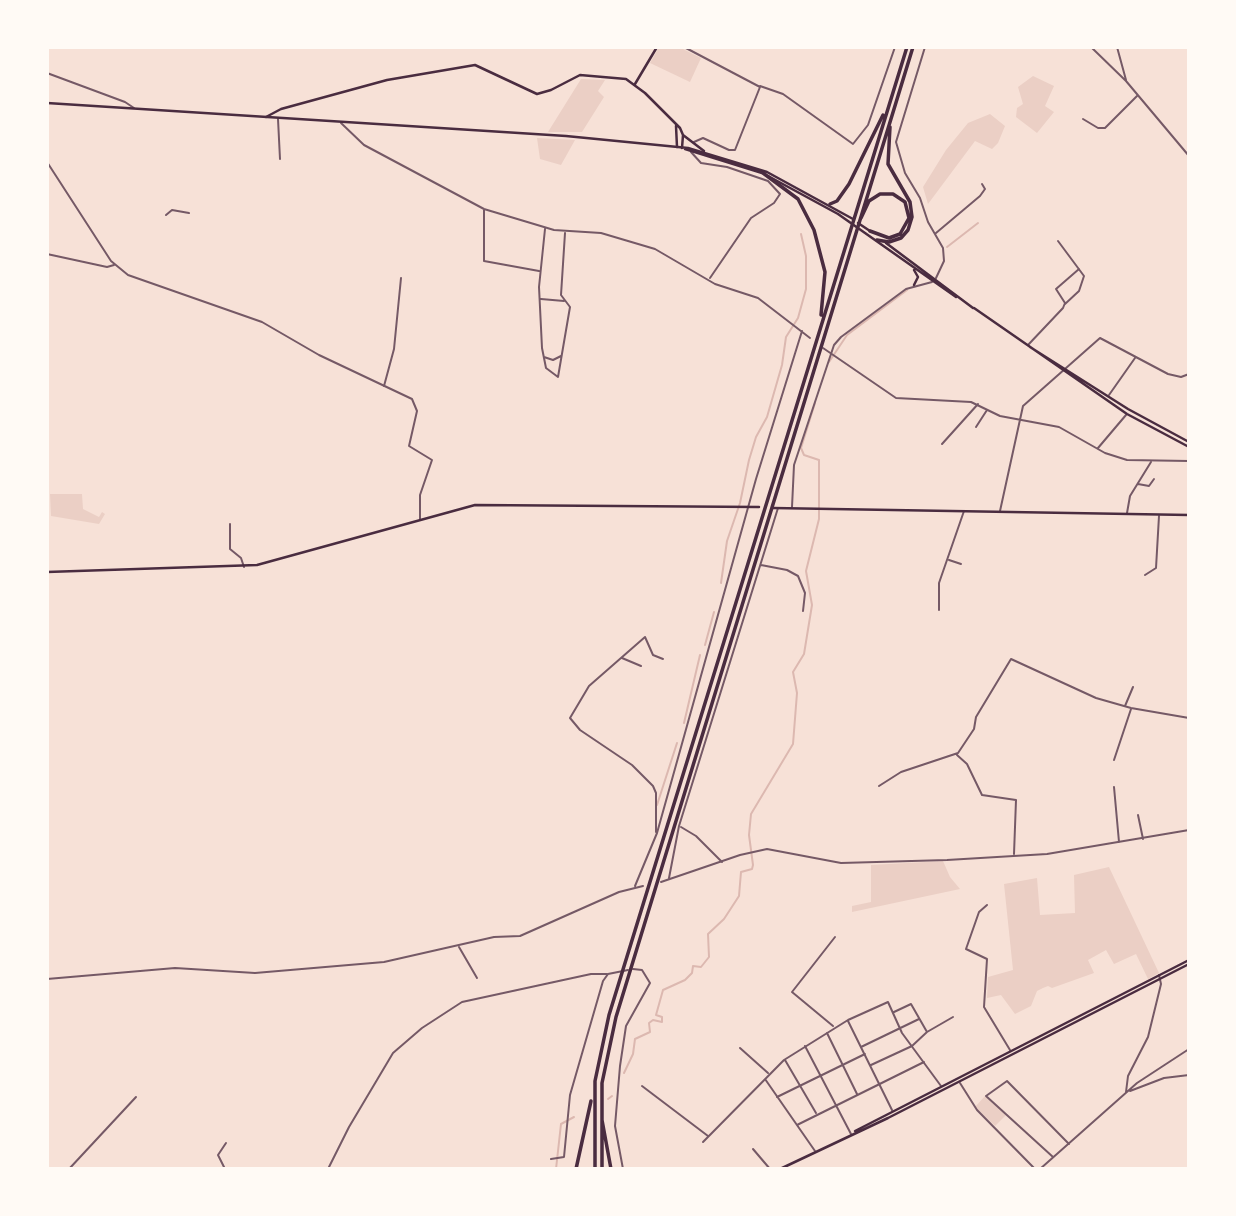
<!DOCTYPE html>
<html>
<head>
<meta charset="utf-8">
<style>
	body { margin:0 }
	#map { position:relative; width:1236px; height:1216px; overflow:hidden; background:#f7e1d7; font-family:"Crimson Pro",serif }
	canvas { display:block }
	.frame { position:absolute; inset:0; border:49px solid #fffaf5; pointer-events:none }
</style>
</head>
<body>
<div id="map">
<canvas width="1236" height="1216"></canvas>
<div class="frame"></div>
</div>
<script>
const g = document.querySelector('canvas').getContext('2d');
g.lineJoin = 'round';
function paint(path, color) { g.fillStyle = color; g.fill(path, 'evenodd'); }
const poly = rows => new Path2D(rows.map(r => 'M' + r).join(''));
function strokePath(path, color, width, dash) { g.strokeStyle = color; g.lineWidth = width; g.lineCap = dash ? 'butt' : 'round'; g.setLineDash(dash || []); g.stroke(path); }
paint(poly([
	[659,47,679,47,701,58,690,82,650,63],
	[1033,76,1054,86,1045,106,1054,112,1037,133,1016,117,1017,108,1023,104,1018,87],
	[581,79,605,80,598,91,604,97,582,132,548,132],
	[990,114,1005,126,998,143,992,149,975,141,928,204,923,187,946,150,968,123],
	[537,138,575,140,561,165,540,159],
	[82,494,83,509,99,517,102,512,105,514,99,524,51,516,50,494],
	[943,861,950,877,960,889,852,912,852,906,871,902,871,865],
	[1109,867,1159,973,1148,979,1136,954,1114,964,1106,950,1088,960,1094,973,1052,988,1048,986,1043,988,1037,991,1031,1006,1015,1014,1001,995,987,998,988,977,1013,970,1004,884,1037,878,1040,915,1075,913,1074,875],
	[985,1096,1006,1115,995,1126,975,1107]
]), '#ebcfc5');
strokePath(poly([
	[947,247,978,223],
	[829,362,847,335,907,290],
	[721,583,727,541,740,503,749,460,756,437,767,417,782,365,786,337,798,318,806,289,806,256,801,234],
	[705,645,714,612],
	[684,723,700,655],
	[657,805,677,743],
	[624,1073,633,1054,635,1039,650,1032,649,1023,653,1020,662,1022,662,1017,656,1015,663,990,685,980,692,973,693,966,701,967,709,957,708,934,724,919,739,896,741,872,752,869,753,865,749,835,751,814,793,744,797,693,793,672,804,654,812,605,806,571,819,519,819,460,804,455,801,448,815,403],
	[608,1099,612,1096],
	[556,1169,561,1124,574,1117]
]), '#dcb8b0', 2);
strokePath(poly([
	[684,47,760,87,735,150,729,150,703,138,694,142],
	[925,47,896,142,905,173,920,198,928,222,943,248,944,261,936,278],
	[1091,47,1126,81,1189,156],
	[1117,47,1126,80],
	[47,73,125,102,134,108],
	[760,86,783,94,853,144,868,125,895,47],
	[278,119,280,159],
	[1083,119,1098,128,1105,128,1137,96],
	[341,123,364,145,484,209,554,230,601,233,655,249,715,284,758,298,810,338],
	[691,152,701,163,727,167,768,181,780,194,774,203,751,218,710,278],
	[484,210,484,261,539,271],
	[166,215,172,210,189,213],
	[545,229,539,287,542,348,546,368,558,377,570,307,561,295,565,233],
	[936,233,980,196,985,189,982,184],
	[1058,241,1084,276,1079,291,1065,304],
	[47,254,107,267,114,265],
	[541,299,564,301],
	[1028,345,1063,308,1065,303,1056,289,1079,269],
	[823,348,896,398,971,402,1000,416,1059,427,1105,453,1127,460,1189,461],
	[544,357,553,360,561,356],
	[384,386,394,349,401,278],
	[1109,395,1135,358],
	[976,427,987,410],
	[942,444,978,404],
	[1098,448,1126,415],
	[1138,484,1149,486,1154,479],
	[792,507,794,465,834,345,841,337,906,289,932,282],
	[1000,511,1023,406,1100,338,1168,374,1181,377,1189,374],
	[1127,513,1130,496,1151,462],
	[230,524,230,549,241,558,244,567],
	[949,560,961,564],
	[761,565,787,570,798,576,805,593,803,611],
	[1145,575,1156,568,1159,516],
	[939,610,939,583,964,511],
	[622,658,641,666],
	[1125,706,1133,687],
	[957,755,967,764,982,795,1016,800,1014,854],
	[1114,760,1131,709],
	[879,786,901,772,958,753,974,729,976,717,1011,659,1096,698,1131,708,1189,718],
	[1114,787,1119,842],
	[1138,815,1143,839],
	[681,827,696,836,722,862],
	[656,832,656,793,653,786,632,765,580,730,570,718,589,686,645,637,653,655,663,659],
	[669,878,679,826,778,508],
	[661,882,740,855,767,849,841,863,947,860,1047,854,1189,830],
	[635,886,657,833,756,479,802,331],
	[987,905,979,912,966,949,987,959,984,1007,1010,1050],
	[459,947,477,978],
	[47,979,175,968,255,973,384,962,494,937,520,936,619,892,643,886],
	[894,1012,911,1004,927,1032],
	[848,1021,892,1110],
	[833,1026,792,992,835,937],
	[827,1033,857,1094],
	[805,1046,851,1134],
	[861,1047,919,1019],
	[740,1048,768,1073],
	[785,1060,816,1113],
	[871,1065,912,1046,927,1032,953,1017],
	[765,1079,815,1151],
	[960,1083,977,1110,1035,1169],
	[642,1086,708,1136],
	[1130,1091,1164,1078,1189,1075],
	[1126,1092,1128,1076,1148,1037,1161,984,1159,975],
	[777,1097,865,1054],
	[797,1125,924,1062],
	[703,1142,784,1060,848,1020,888,1002,902,1033,941,1086],
	[753,1149,770,1169],
	[1053,1157,986,1096,1007,1081,1069,1144],
	[551,1159,564,1157,570,1095,603,981,608,974,628,970],
	[69,1169,136,1097],
	[225,1169,218,1155,226,1143],
	[328,1169,349,1127,393,1053,422,1028,462,1002,591,974,607,974],
	[623,1169,615,1126,620,1066,626,1026,650,983,642,970,633,969],
	[1040,1169,1137,1083,1189,1049]
]), '#755966', 2);
strokePath(poly([
	[47,162,111,261,128,275,262,322,319,355,412,399,417,411,409,446,432,460,420,495,420,519]
]), '#755966', 2);
strokePath(poly([
	[635,84,657,47],
	[266,117,281,109,387,80,475,65,537,94,551,90,580,75,626,79,645,93,680,128,683,135,704,151],
	[676,126,677,147],
	[682,148,683,135],
	[773,508,1189,515],
	[47,572,257,565,475,505,759,507]
]), '#4a2c40', 2.5);
strokePath(poly([
	[47,103,566,136,688,148,767,172,853,219],
	[685,149,762,173],
	[768,176,838,214,956,297],
	[858,223,870,231],
	[886,243,973,308],
	[914,285,918,277,914,270],
	[974,308,1127,414,1189,447],
	[1030,347,1128,409,1189,442],
	[855,1131,1189,960],
	[780,1169,888,1118,1189,964]
]), '#4a2c40', 2.5);
strokePath(poly([
	[763,173,798,199,814,230,825,272,821,315],
	[830,204,837,201,849,184,883,115],
	[861,218,869,201,880,194,893,194,905,202,909,218,900,234,889,238,870,231],
	[877,240,889,242,901,238,908,230,912,217,910,202,888,164,890,127],
	[602,1120,611,1169],
	[576,1169,591,1101],
	[595,1169,595,1081,609,1015,907,47],
	[602,1169,602,1083,616,1017,913,47]
]), '#4a2c40', 3.5);
</script>
</body>
</html>
